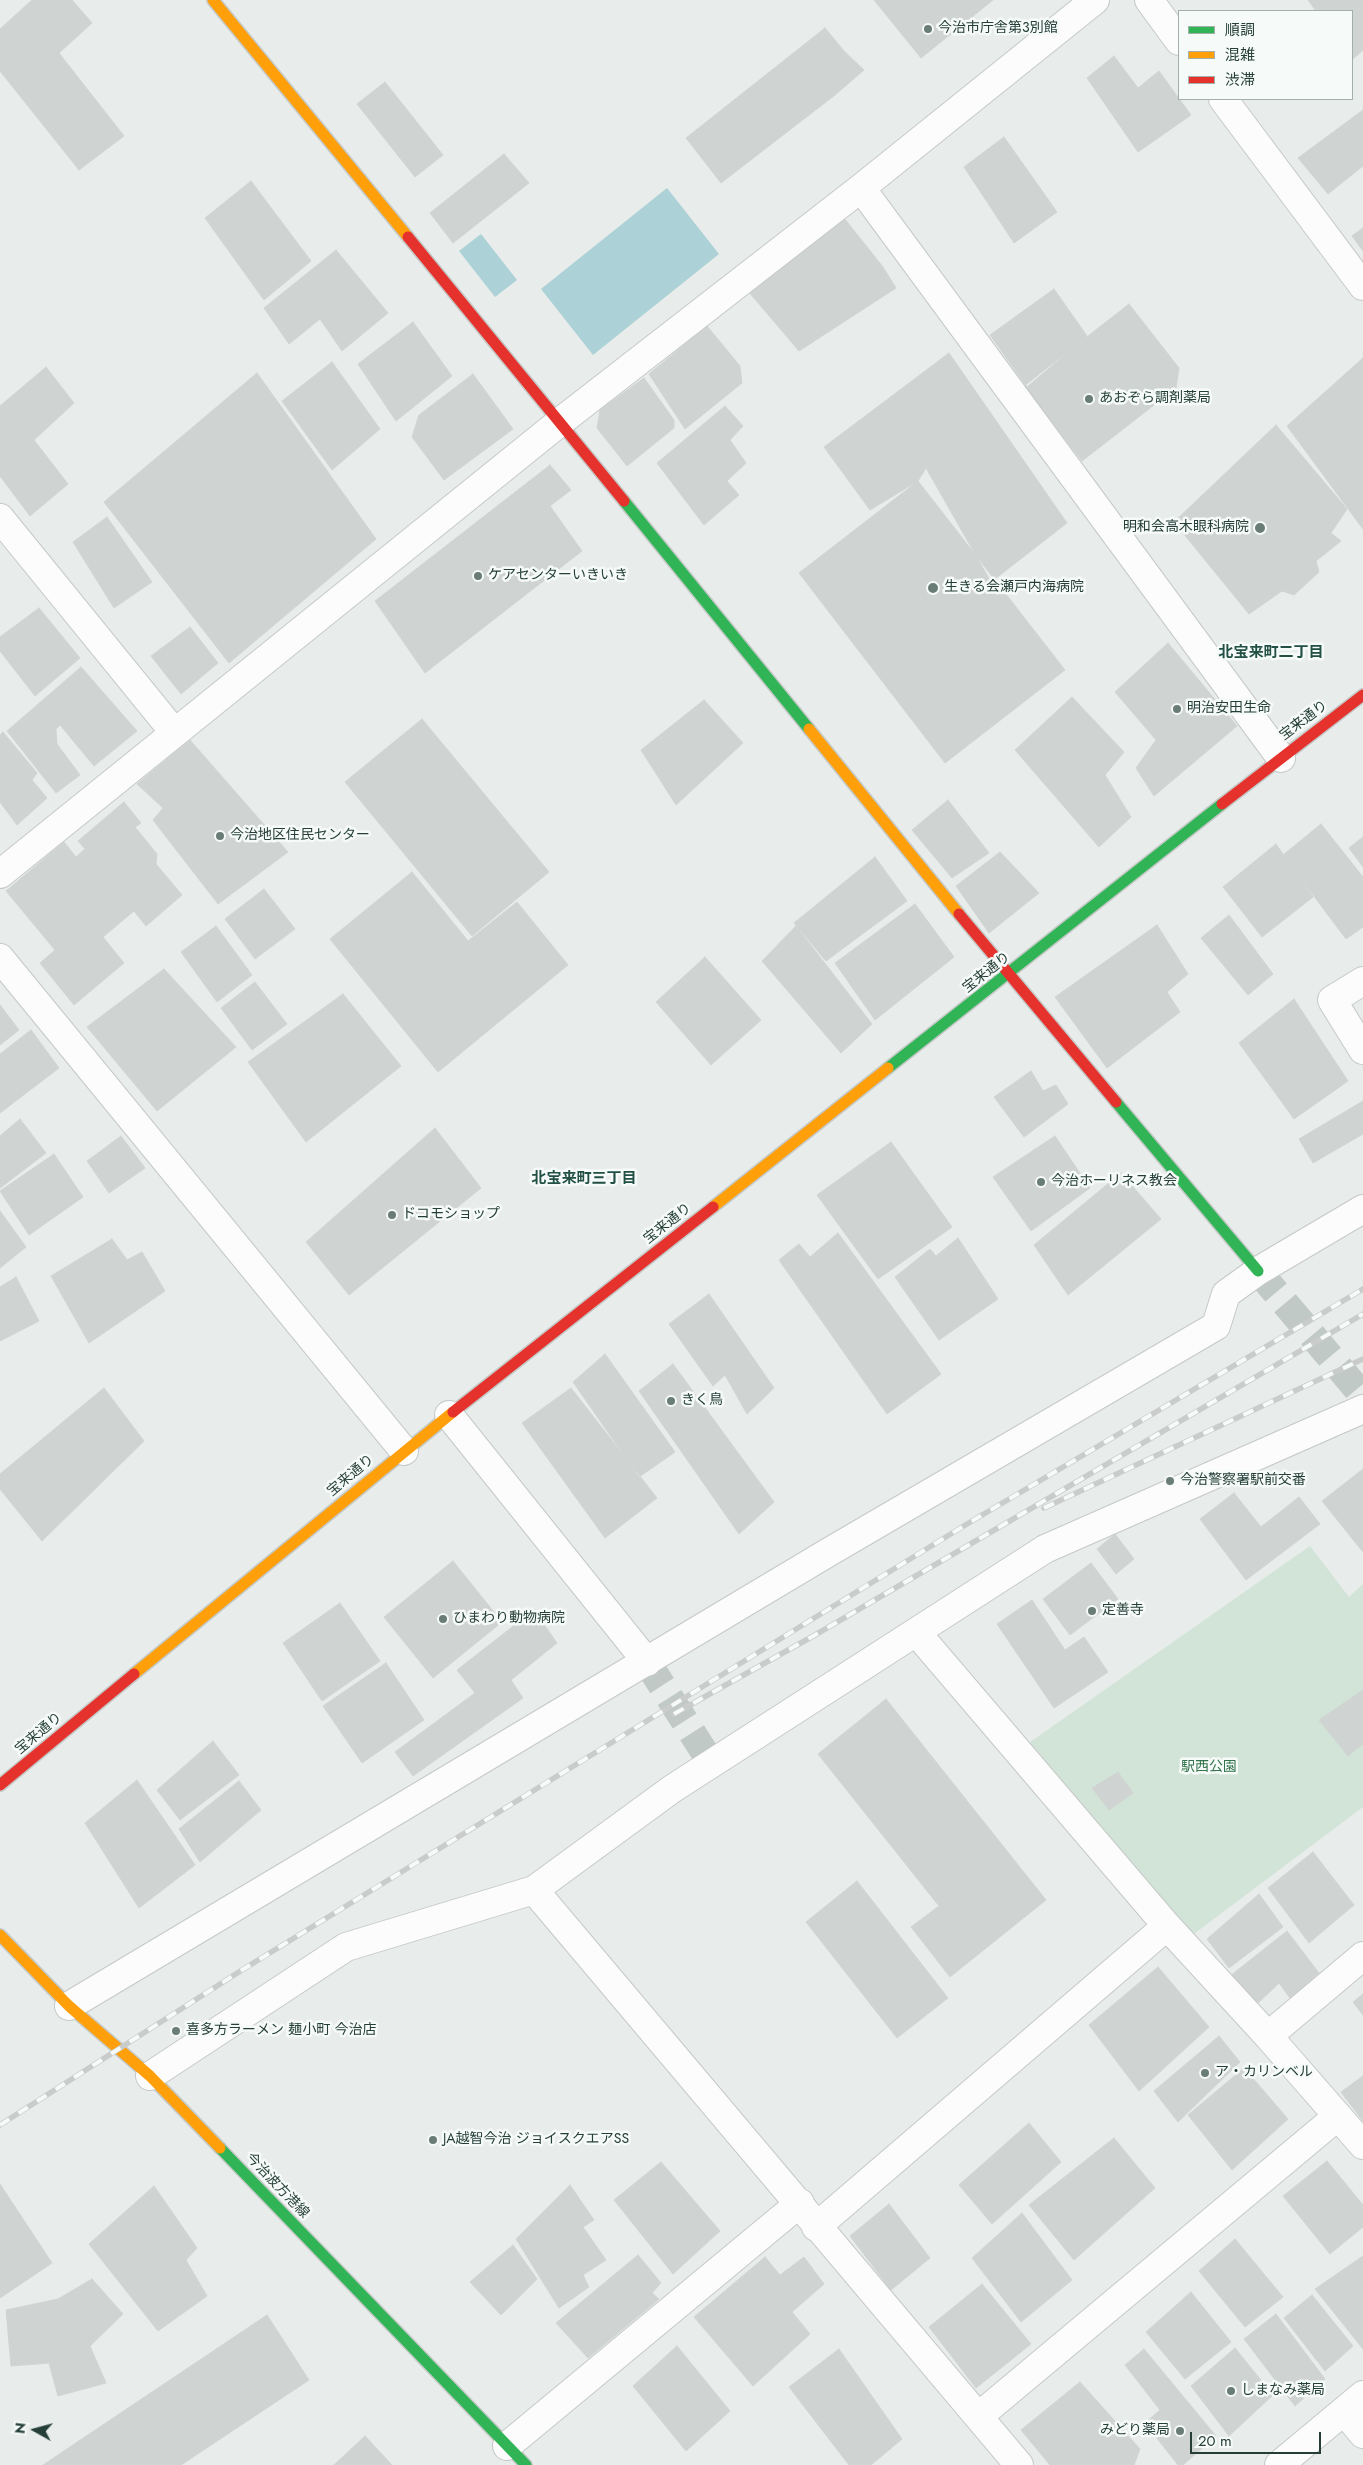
<!DOCTYPE html>
<html>
<head>
<meta charset="utf-8">
<style>
	body { margin:0 }
	#map { position:relative; width:1363px; height:2465px; overflow:hidden; background:#e8ecea; font-family:Jost,"Noto Sans JP",sans-serif }
	canvas { display:block }
	.legend { position:absolute; left:1178px; top:10px; width:175px; height:90px; box-sizing:border-box; background:#f6faf8; border:1px solid #a2afab; margin:0; padding:6px 9px; list-style:none; font-size:15px; color:#253f38 }
	.legend li { display:flex; align-items:center; gap:10px; height:25px }
	.legend b { width:25px; border:1px solid #a2afab }
	.north { position:absolute; left:10px; top:2405px; width:50px; height:50px; -webkit-text-stroke:4px #f6faf8; paint-order:stroke; rotate:277deg; font-size:14px; font-weight:700; line-height:20px; text-align:center; color:#253f38 }
	.north::after { content:''; display:block; margin:auto; width:18px; height:22px; background:#253f38; clip-path:polygon(50% 0,100% 100%,50% 72%,0 100%) }
	.scale { position:absolute; left:1190px; top:2432px; width:131px; height:22px; box-sizing:border-box; border:2px solid #253f38; border-top:0; padding-left:6px; font-size:15px; line-height:18px; white-space:nowrap; color:#253f38; -webkit-text-stroke:4px #f6faf8; paint-order:stroke }
</style>
</head>
<body>
<div id="map">
<canvas width="1363" height="2465"></canvas>
<ul class="legend">
<li><b style="height:6px;background:#30b455"></b>順調</li>
<li><b style="height:6px;background:#ff9f0a"></b>混雑</li>
<li><b style="height:6px;background:#e5322d"></b>渋滞</li>
</ul>
<div class="north">N</div>
<div class="scale">20 m</div>
</div>
<script>
const g = document.querySelector('canvas').getContext('2d');
g.lineJoin = 'round';
function paint(path, color) { g.fillStyle = color; g.fill(path, 'evenodd'); }
const poly = rows => new Path2D(rows.map(r => 'M' + r).join(''));
function strokePath(path, color, width, dash) { g.strokeStyle = color; g.lineWidth = width; g.lineCap = dash ? 'butt' : 'round'; g.setLineDash(dash || []); g.stroke(path); }
function label(font, color, halo, rows, align = 'center') {
  g.font = font + ' Jost,"Noto Sans JP",sans-serif'; g.lineWidth = 5; g.setLineDash([]); g.textBaseline = 'middle'; g.strokeStyle = halo; g.fillStyle = color; for (const [text, x, y, turn = 0] of rows) {
    g.save(); g.translate(x, y); g.rotate((+turn || 0) * Math.PI / 180); g.textAlign = isNaN(turn) ? turn : align; if (halo) g.strokeText(text, 0, 0); g.fillText(text, 0, 0); g.restore();
  }
}
paint(poly([
	[1310,1546,1349,1597,1363,1584,1363,1807,1187,1939,1023,1747]
]), '#d2e4d7');
paint(poly([
	[667,188,719,254,593,355,541,289],
	[481,234,517,280,495,297,459,251]
]), '#acd1d7');
const building = poly([
	[32,0,72,0,92,23,59,53,124,136,79,170,0,71,0,29,32,0],
	[874,0,993,0,921,58,874,0],
	[1308,0,1363,0,1363,50,1352,60,1352,11,1316,11,1308,0],
	[825,28,844,51,864,70,835,95,721,183,686,138,825,28],
	[1114,56,1138,88,1159,71,1191,115,1138,152,1087,78,1114,56],
	[385,82,443,155,415,177,357,104,385,82],
	[1363,110,1363,166,1328,194,1298,158,1363,110],
	[1004,137,1057,212,1014,243,964,167,1004,137],
	[504,154,529,183,453,243,430,213,504,154],
	[251,181,311,261,264,300,205,218,251,181],
	[844,218,883,267,896,288,799,351,748,291,844,218],
	[1363,228,1363,251,1352,236,1363,228],
	[336,250,388,313,342,351,320,319,289,344,264,308,336,250],
	[1054,289,1087,336,1027,387,990,335,1054,289],
	[1129,304,1179,368,1176,388,1082,461,1024,386,1129,304],
	[413,322,452,376,396,421,358,364,413,322],
	[707,326,740,366,742,383,685,429,649,374,707,326],
	[949,353,1067,523,991,582,926,468,918,481,870,510,824,447,949,353],
	[1363,358,1363,529,1287,426,1363,358],
	[332,362,380,429,332,470,282,401,332,362],
	[46,367,74,403,34,440,68,484,30,516,0,476,0,406,46,367],
	[257,373,376,539,229,663,104,502,257,373],
	[473,374,513,429,444,480,412,437,419,415,473,374],
	[644,378,674,420,674,428,627,466,597,428,600,410,644,378],
	[725,406,743,426,730,440,746,463,727,481,739,495,704,525,657,463,725,406],
	[1276,425,1347,509,1331,533,1341,541,1316,561,1319,572,1294,595,1282,591,1249,614,1174,522,1276,425],
	[550,465,571,490,550,506,582,551,425,673,375,601,550,465],
	[918,481,1065,670,945,763,799,573,918,481],
	[107,517,152,582,114,608,73,542,107,517],
	[39,608,80,658,35,696,0,651,0,637,39,608],
	[190,627,218,663,181,694,151,656,190,627],
	[1168,643,1237,726,1154,796,1136,768,1156,740,1115,692,1168,643],
	[81,667,137,731,94,766,60,725,56,729,57,744,80,775,56,793,7,731,81,667],
	[1072,697,1124,752,1105,775,1131,817,1099,847,1015,750,1072,697],
	[704,700,743,743,676,805,641,750,704,700],
	[422,719,549,872,472,936,345,782,422,719],
	[3,732,37,773,32,780,47,798,17,825,0,802,0,735,3,732],
	[190,740,288,852,218,904,153,820,163,808,137,784,190,740],
	[948,800,989,853,952,878,912,830,948,800],
	[124,802,141,823,135,827,157,854,156,864,182,895,146,926,134,911,103,937,124,963,74,1005,40,963,55,950,6,891,64,842,76,857,85,849,78,841,124,802],
	[1321,824,1363,877,1363,927,1346,939,1283,855,1321,824],
	[1363,837,1363,867,1349,848,1363,837],
	[1276,844,1313,897,1262,937,1223,887,1276,844],
	[1000,852,1039,893,989,933,956,886,1000,852],
	[875,857,907,901,826,961,794,923,875,857],
	[412,872,468,941,517,902,568,965,438,1072,330,939,412,872],
	[264,889,295,929,255,959,225,919,264,889],
	[915,904,954,957,875,1020,835,963,915,904],
	[1229,915,1273,974,1248,995,1201,938,1229,915],
	[1157,925,1188,974,1167,992,1180,1012,1107,1068,1055,997,1157,925],
	[216,926,252,975,217,1002,181,952,216,926],
	[796,926,872,1024,841,1053,762,961,796,926],
	[705,957,761,1020,711,1065,656,1002,705,957],
	[164,969,236,1047,157,1111,87,1027,164,969],
	[255,982,287,1024,252,1050,221,1008,255,982],
	[343,994,401,1066,306,1142,248,1062,343,994],
	[1294,999,1348,1081,1294,1119,1239,1043,1294,999],
	[0,1005,19,1030,0,1045,0,1005],
	[31,1030,59,1068,0,1113,0,1054,31,1030],
	[1031,1071,1043,1091,1056,1085,1068,1104,1024,1137,994,1097,1031,1071],
	[1363,1101,1363,1134,1313,1163,1299,1139,1363,1101],
	[20,1119,46,1153,0,1188,0,1136,20,1119],
	[435,1128,481,1188,349,1295,306,1242,435,1128],
	[121,1136,145,1168,109,1193,87,1161,121,1136],
	[1055,1136,1090,1188,1031,1231,993,1177,1055,1136],
	[891,1142,952,1227,878,1279,817,1195,891,1142],
	[54,1154,83,1197,29,1235,0,1191,54,1154],
	[1121,1173,1161,1219,1068,1295,1034,1245,1121,1173],
	[0,1211,26,1247,0,1268,0,1211],
	[838,1233,941,1374,887,1414,779,1260,799,1244,810,1257,838,1233],
	[958,1238,998,1299,939,1340,895,1277,930,1249,936,1256,958,1238],
	[112,1239,127,1260,142,1252,165,1291,89,1343,51,1276,112,1239],
	[16,1277,39,1321,0,1341,0,1287,16,1277],
	[709,1294,774,1388,747,1414,725,1375,713,1386,669,1324,709,1294],
	[605,1354,675,1452,639,1477,573,1382,605,1354],
	[673,1364,774,1502,739,1534,639,1391,673,1364],
	[104,1388,144,1441,42,1541,0,1489,0,1474,104,1388],
	[571,1388,657,1498,605,1538,522,1423,571,1388],
	[1363,1469,1363,1552,1322,1501,1363,1469],
	[1234,1493,1261,1527,1299,1497,1320,1524,1246,1580,1200,1519,1234,1493],
	[1115,1534,1134,1559,1116,1574,1097,1549,1115,1534],
	[453,1561,502,1622,433,1678,384,1617,453,1561],
	[1091,1563,1118,1599,1070,1635,1043,1599,1091,1563],
	[1032,1600,1065,1650,1084,1637,1108,1672,1054,1708,997,1624,1032,1600],
	[340,1603,380,1661,322,1701,283,1643,340,1603],
	[534,1610,557,1643,511,1680,523,1698,413,1776,395,1752,475,1693,457,1670,534,1610],
	[386,1663,424,1720,362,1763,323,1706,386,1663],
	[1363,1690,1363,1744,1348,1756,1319,1720,1363,1690],
	[886,1699,1046,1900,950,1977,911,1927,939,1906,818,1754,886,1699],
	[213,1741,239,1775,180,1820,157,1790,213,1741],
	[1118,1772,1133,1793,1109,1810,1092,1788,1118,1772],
	[137,1780,195,1865,139,1908,85,1823,137,1780],
	[239,1781,261,1810,200,1862,179,1829,239,1781],
	[1313,1852,1354,1905,1309,1943,1268,1888,1313,1852],
	[857,1881,948,1998,897,2038,806,1922,857,1881],
	[1259,1894,1283,1927,1229,1968,1207,1939,1259,1894],
	[1287,1931,1319,1973,1290,1998,1279,1983,1254,2007,1230,1976,1287,1931],
	[1158,1967,1209,2027,1139,2091,1089,2025,1158,1967],
	[1363,1994,1363,2015,1353,2002,1363,1994],
	[1219,2036,1240,2062,1178,2122,1154,2091,1219,2036],
	[1244,2068,1288,2119,1232,2170,1188,2115,1244,2068],
	[1363,2076,1363,2121,1341,2092,1363,2076],
	[1029,2123,1061,2162,992,2224,959,2185,1029,2123],
	[1114,2138,1155,2188,1074,2260,1029,2205,1114,2138],
	[1327,2161,1363,2205,1363,2227,1330,2254,1283,2196,1327,2161],
	[661,2162,720,2231,673,2274,614,2200,661,2162],
	[0,2184,52,2263,0,2298,0,2184],
	[570,2185,594,2220,583,2227,606,2260,583,2275,589,2287,559,2308,516,2239,570,2185],
	[154,2186,197,2248,186,2260,207,2296,158,2331,89,2244,154,2186],
	[889,2204,930,2258,891,2290,850,2236,889,2204],
	[1022,2213,1072,2280,1021,2322,972,2258,1022,2213],
	[1235,2239,1283,2297,1245,2327,1199,2271,1235,2239],
	[513,2245,537,2279,501,2315,470,2282,513,2245],
	[638,2255,661,2283,652,2293,659,2299,588,2358,556,2323,638,2255],
	[1363,2256,1363,2349,1315,2289,1363,2256],
	[765,2257,780,2275,804,2257,824,2284,792,2312,810,2334,753,2386,694,2317,765,2257],
	[92,2279,123,2314,90,2346,106,2383,58,2396,49,2363,11,2366,6,2310,58,2299,92,2279],
	[982,2284,1031,2344,976,2388,929,2327,982,2284],
	[1191,2292,1231,2342,1185,2379,1146,2332,1191,2292],
	[1312,2295,1353,2346,1325,2371,1284,2318,1312,2295],
	[1276,2314,1325,2379,1295,2406,1244,2339,1276,2314],
	[267,2315,309,2380,181,2465,43,2465,267,2315],
	[677,2346,730,2411,686,2451,633,2386,677,2346],
	[1235,2348,1273,2395,1229,2436,1191,2386,1235,2348],
	[839,2349,902,2439,871,2465,849,2465,789,2387,839,2349],
	[1144,2349,1216,2436,1183,2465,1178,2465,1145,2423,1160,2410,1125,2365,1144,2349],
	[1080,2382,1140,2449,1134,2465,1050,2465,1021,2430,1080,2382],
	[365,2436,392,2465,334,2465,365,2436]
]);
paint(building, '#cfd3d1');
strokePath(building, '#d0d5d3', 1);
strokePath(poly([
	[647,1662,712,1764]
]), '#c1c9c6', 28, [28, 14]);
strokePath(poly([
	[1258,1271,1363,1396]
]), '#c1c9c6', 28, [28, 14]);
const street = poly([
	[1149,0,1179,41],
	[1223,99,1363,286],
	[861,188,1281,758],
	[0,518,174,732],
	[0,874,560,422,861,188,1095,0],
	[0,958,404,1451],
	[1363,981,1332,1000,1363,1050],
	[449,1415,647,1662],
	[916,1632,1167,1926,1268,2036,1363,2145],
	[534,1890,1019,2465],
	[69,2006,829,1552,1216,1326,1226,1294,1258,1271,1363,1209],
	[1268,2036,1363,1956],
	[150,2076,346,1947,534,1890,672,1789,1045,1549,1363,1409],
	[816,2227,1167,1926],
	[1344,2411,1363,2434],
	[979,2416,1338,2116],
	[507,2446,800,2203],
	[1279,2465,1363,2395]
]);
const fast = poly([
	[624,501,809,729],
	[888,1068,1222,804],
	[1116,1102,1258,1271],
	[220,2148,526,2465]
]);
const slow = poly([
	[213,0,408,237],
	[809,729,959,914],
	[713,1207,888,1068],
	[134,1674,453,1412],
	[0,1935,69,2006,150,2076,220,2148]
]);
const jam = poly([
	[408,237,624,501],
	[1222,804,1363,695],
	[959,914,1116,1102],
	[453,1412,713,1207],
	[0,1785,134,1674]
]);
strokePath(street, '#c5c9c7', 30);
strokePath(fast, '#c4c9c7', 14);
strokePath(slow, '#c4c9c7', 14);
strokePath(jam, '#c4c9c7', 14);
strokePath(street, '#fcfcfc', 28);
strokePath(fast, '#30b455', 11);
strokePath(slow, '#ff9f0a', 11);
strokePath(jam, '#e5322d', 11);
const rail = poly([
	[1044,1508,1363,1359],
	[674,1714,815,1635,1363,1314],
	[0,2125,242,1970,967,1524,1363,1289]
]);
strokePath(rail, '#c9cccb', 5.5);
strokePath(rail, '#f6faf8', 4, [11]);
for (const [x, y, r, color] of [
	[928,29,5,"#697c76"],
	[1089,399,5,"#697c76"],
	[1260,528,6,"#697c76"],
	[478,576,5,"#697c76"],
	[933,588,6,"#697c76"],
	[1177,709,5,"#697c76"],
	[220,836,5,"#697c76"],
	[1041,1182,5,"#697c76"],
	[392,1215,5,"#697c76"],
	[671,1401,5,"#697c76"],
	[1170,1481,5,"#697c76"],
	[1092,1611,5,"#697c76"],
	[443,1619,5,"#697c76"],
	[176,2031,5,"#697c76"],
	[1205,2073,5,"#697c76"],
	[433,2140,5,"#697c76"],
	[1231,2391,5,"#697c76"],
	[1180,2431,5,"#697c76"]
]) { const dot = new Path2D(); dot.arc(x, y, r, 0, 2 * Math.PI); g.fillStyle = color; g.fill(dot); strokePath(dot, '#f6faf8', 2); }
label('14px', '#253f38', '#f6faf8', [
	["今治市庁舎第3別館",938,29],
	["あおぞら調剤薬局",1099,399],
	["明和会高木眼科病院",1249,528,"right"],
	["ケアセンターいきいき",488,576],
	["生きる会瀬戸内海病院",944,588],
	["明治安田生命",1187,709],
	["今治地区住民センター",230,836],
	["今治ホーリネス教会",1051,1182],
	["ドコモショップ",402,1215],
	["きく鳥",681,1401],
	["今治警察署駅前交番",1180,1481],
	["定善寺",1102,1611],
	["ひまわり動物病院",453,1619],
	["喜多方ラーメン 麺小町 今治店",186,2031],
	["ア・カリンベル",1215,2073],
	["JA越智今治 ジョイスクエアSS",443,2140],
	["しまなみ薬局",1241,2391],
	["みどり薬局",1170,2431,"right"]
], 'left');
label('14px', '#253f38', '#f6faf8', [
	["宝来通り",1304,721,-37],
	["宝来通り",987,973,-38],
	["宝来通り",668,1224,-38],
	["宝来通り",351,1476,-40],
	["宝来通り",39,1734,-40],
	["今治波方港線",277,2186,46]
]);
label('14px', '#32744b', '#f6faf8', [
	["駅西公園",1209,1768]
]);
label('bold 15px', '#225045', '#f6faf8', [
	["北宝来町二丁目",1271,653],
	["北宝来町三丁目",584,1179]
]);
</script>
</body>
</html>
